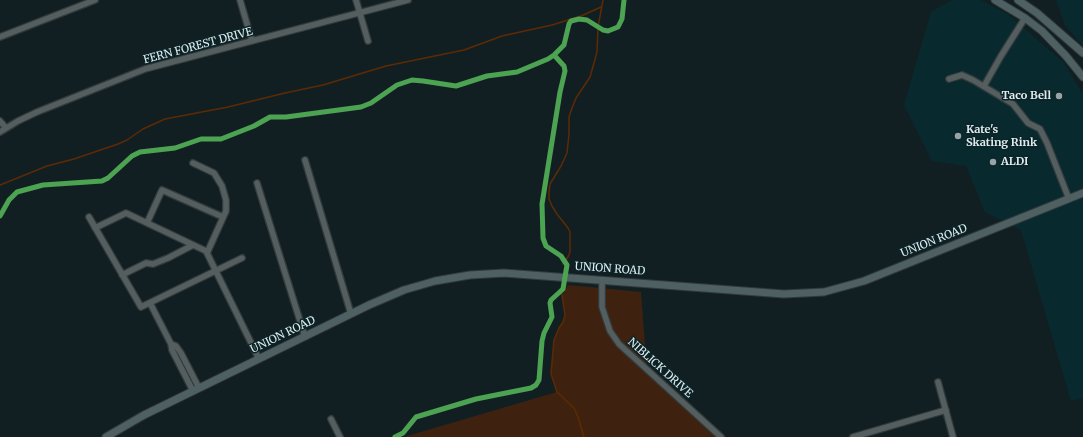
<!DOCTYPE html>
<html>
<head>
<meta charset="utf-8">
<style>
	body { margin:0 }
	canvas { display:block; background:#121f22 }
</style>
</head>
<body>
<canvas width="1083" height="437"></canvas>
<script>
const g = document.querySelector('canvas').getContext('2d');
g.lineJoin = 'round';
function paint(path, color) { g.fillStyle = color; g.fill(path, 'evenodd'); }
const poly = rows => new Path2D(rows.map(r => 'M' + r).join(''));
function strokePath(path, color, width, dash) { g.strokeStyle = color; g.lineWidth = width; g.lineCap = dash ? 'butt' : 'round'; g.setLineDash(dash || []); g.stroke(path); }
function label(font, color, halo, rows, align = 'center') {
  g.font = font + ' Merriweather,serif'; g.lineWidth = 3; g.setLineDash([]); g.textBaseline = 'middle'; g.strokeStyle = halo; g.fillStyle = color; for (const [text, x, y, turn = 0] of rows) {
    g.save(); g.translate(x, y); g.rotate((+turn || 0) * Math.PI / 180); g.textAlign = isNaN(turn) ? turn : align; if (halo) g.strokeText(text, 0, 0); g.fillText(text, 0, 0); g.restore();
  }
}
paint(poly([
	[952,0,981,0,1009,15,1063,62,1083,94,1083,398,1071,401,1021,230,985,212,966,166,932,161,904,105,931,12],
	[1056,0,1083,0,1083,46,1065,25]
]), '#08292e');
paint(poly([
	[568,285,641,292,647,373,719,437,404,437,557,392,551,374,551,367,554,340,559,328,563,322,565,315,562,296]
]), '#3e220f');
strokePath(poly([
	[0,185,47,166,74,159,118,144,127,140,143,129,165,119,228,107,285,93,323,85,386,66,464,50,502,36,552,25,581,16,601,7],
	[563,264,568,257,570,252,570,232,568,228,557,214,552,206,549,199,549,192,550,184,561,166,567,153,569,134,569,117,572,108,576,98,590,77,594,63,597,52,598,27,603,0],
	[561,288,565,315,563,322,559,328,554,340,551,374,557,392,574,408,578,417,584,437]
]), '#5d2a03', 1.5);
const minor = poly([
	[240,0,252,41],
	[356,0,368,41],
	[0,37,95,0],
	[949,79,962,75,973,80,1013,104,1028,123,1040,129,1047,143,1069,199],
	[984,86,1001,56,1025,18],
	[0,121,6,128],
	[0,132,18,121,37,112,145,69,408,0],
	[305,160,351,314],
	[193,163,214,173,222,186,226,200,226,211,207,253],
	[257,183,305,337],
	[89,217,141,307,242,258],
	[147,223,162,190,223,217],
	[95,228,126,213,206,251,259,359],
	[122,275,146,263,153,264,168,258,193,245],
	[602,280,602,307,610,331,619,344,721,437],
	[150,303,171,344,172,350,193,391],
	[171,344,176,346,181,353,199,388],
	[938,382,953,437],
	[331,419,340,437],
	[853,437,946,410]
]);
const major = poly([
	[995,0,1025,18,1042,31,1066,56,1083,77],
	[1018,0,1037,13,1083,53],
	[106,437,144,415,369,305,404,290,435,281,470,275,504,273,784,294,824,292,864,281,1083,193]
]);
strokePath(minor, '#313a3c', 8);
strokePath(major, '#313a3c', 9);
strokePath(minor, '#545e5f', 5.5);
strokePath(major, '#4f6063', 7);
strokePath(poly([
	[0,216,9,200,17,192,43,185,102,181,108,178,132,156,140,152,175,148,201,139,221,139,254,126,270,117,286,117,361,107,371,103,397,85,412,80,423,81,456,86,487,76,517,72,548,59,554,55,564,45,569,24,571,21,579,19,587,20,603,30,608,31,618,27,622,19,624,0],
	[395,437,403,433,416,417,476,399,531,388,536,385,539,380,542,341,544,333,552,317,550,303,551,300,563,289,567,265,561,256,546,246,543,238,542,204,560,92,565,71,564,66,554,55]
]), '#4ca352', 5);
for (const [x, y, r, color] of [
	[1059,96,4,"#97a4a7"],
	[958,136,4,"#97a4a7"],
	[993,162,4,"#97a4a7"]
]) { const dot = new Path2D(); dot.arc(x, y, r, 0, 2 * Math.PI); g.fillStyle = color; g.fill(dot); strokePath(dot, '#0c2428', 1.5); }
label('11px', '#deecee', '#0c2428', [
	["FERN FOREST DRIVE",198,46,-15],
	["UNION ROAD",934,241,-22],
	["UNION ROAD",610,269,4],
	["UNION ROAD",283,335,-26],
	["NIBLICK DRIVE",660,368,42]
]);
label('bold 11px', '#deecee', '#0c2428', [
	["Taco Bell",1051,96,"right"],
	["Kate's",966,130],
	["Skating Rink",966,143],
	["ALDI",1001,162]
], 'left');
</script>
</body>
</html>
